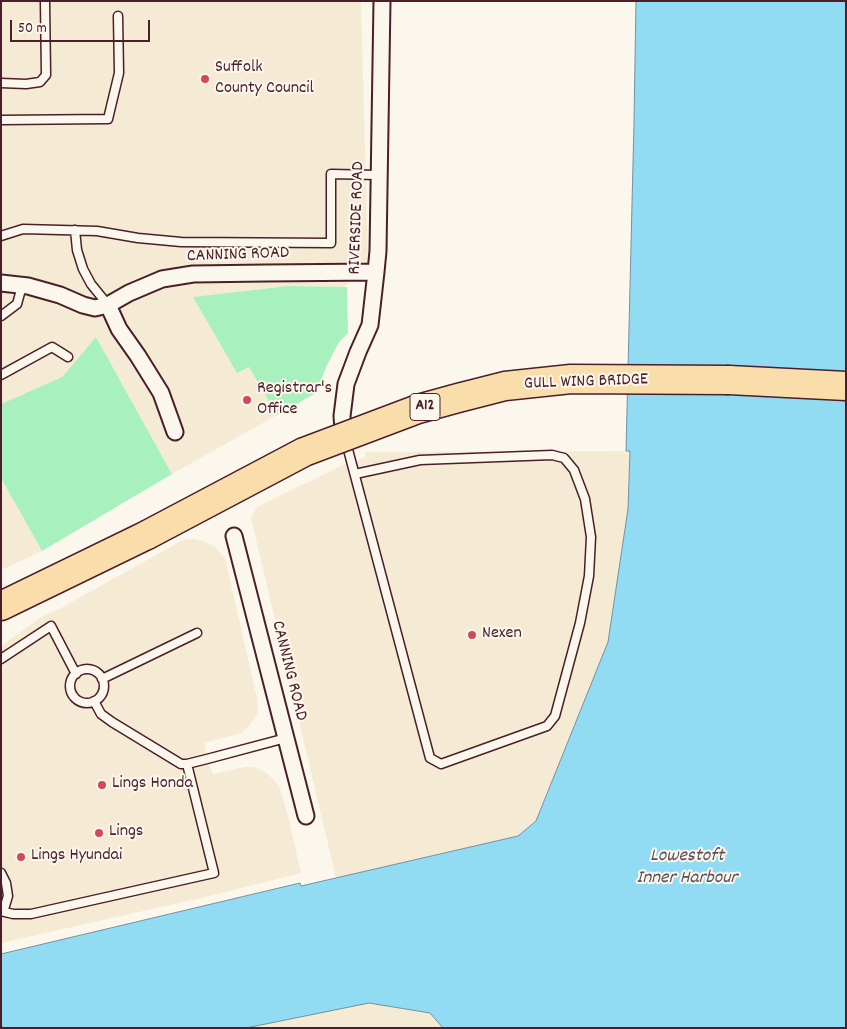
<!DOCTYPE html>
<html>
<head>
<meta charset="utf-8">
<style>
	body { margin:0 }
	#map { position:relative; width:847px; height:1029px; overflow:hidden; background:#fbf7ec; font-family:Dekko,sans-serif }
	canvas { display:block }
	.frame { position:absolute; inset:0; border:2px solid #4a1f2b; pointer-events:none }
	.scale { position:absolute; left:10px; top:20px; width:140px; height:22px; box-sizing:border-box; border:2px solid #4a1f2b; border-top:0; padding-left:6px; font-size:15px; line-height:18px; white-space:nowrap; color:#4a1f2b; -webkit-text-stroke:4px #fbf7ec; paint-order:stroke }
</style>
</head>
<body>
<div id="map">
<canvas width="847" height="1029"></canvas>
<div class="frame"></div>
<div class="scale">50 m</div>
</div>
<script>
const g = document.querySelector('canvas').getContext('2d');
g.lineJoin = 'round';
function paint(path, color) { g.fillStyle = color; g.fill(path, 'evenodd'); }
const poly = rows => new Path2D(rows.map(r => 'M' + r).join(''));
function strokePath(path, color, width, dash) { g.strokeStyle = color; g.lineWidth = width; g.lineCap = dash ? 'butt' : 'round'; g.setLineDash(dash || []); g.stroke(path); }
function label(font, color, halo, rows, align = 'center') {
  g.font = font + ' Dekko,sans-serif'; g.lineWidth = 4; g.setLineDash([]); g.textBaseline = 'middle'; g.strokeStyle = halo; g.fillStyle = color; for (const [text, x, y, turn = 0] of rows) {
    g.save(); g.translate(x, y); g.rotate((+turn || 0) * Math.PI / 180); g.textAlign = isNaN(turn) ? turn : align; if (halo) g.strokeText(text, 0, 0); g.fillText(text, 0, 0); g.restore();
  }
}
paint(poly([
	[1,1,361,1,368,264,344,287,288,286,194,297,237,372,249,367,277,415,172,474,96,337,62,377,1,404],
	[630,451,628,509,608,642,536,821,518,836,336,878,251,518,257,507,351,461,365,458,365,452],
	[1,478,42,551,1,570],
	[194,539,206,542,215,547,225,558,257,698,258,712,249,726,241,733,204,743,207,759,213,774,245,767,255,767,265,772,274,780,280,788,289,820,301,873,210,896,1,943,1,646,40,618,61,608,165,550,183,540],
	[368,1002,430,1013,443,1028,242,1028]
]), '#f5ead4');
paint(poly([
	[288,286,347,287,348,333,339,342,327,365,316,393,277,415,249,367,237,373,193,297],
	[96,337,172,474,42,551,1,478,1,404,62,377]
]), '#a8f1bf');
const water = poly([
	[636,1,846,1,846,1028,443,1028,430,1013,369,1003,246,1028,2,1028,1,1017,1,954,300,883,301,886,518,836,536,821,608,642,628,509,630,451,626,451,634,122,636,1]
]);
paint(water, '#91dcf2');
strokePath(water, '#7590a2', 1);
const lane = poly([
	[1,83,26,84,40,82,46,75,45,1],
	[1,120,108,119,119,73,118,16],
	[75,230,77,250,83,269,91,284,108,305],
	[1,236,23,229,97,231,138,238,181,242,331,243,331,174,378,175],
	[1,316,17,304,22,286],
	[1,375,52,347,68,357],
	[346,442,430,758,441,764,547,726,555,716,580,623,589,576,591,537,585,499,574,470,564,458,552,455,420,460,355,474],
	[1,659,51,626,76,674],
	'70 686a17 17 0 1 1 34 0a17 17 0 1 1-34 0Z',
	[102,679,197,633],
	[94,701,101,714,112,722,181,764,187,764,207,759,286,738],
	[1,873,6,883,8,896,5,906,1,910],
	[1,911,13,914,31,914,214,873,187,764]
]);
const street = poly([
	[1,283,28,286,60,295,83,305,95,308,108,305,119,329,138,356,161,393,175,432],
	[108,305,129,293,162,279,193,274,266,273,376,272],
	[343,430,342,416,346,384,358,352,370,325,376,272,378,251,382,1],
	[234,536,306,816]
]);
const highway = poly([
	[729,380,846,386],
	[1,606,147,535]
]);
strokePath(lane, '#4a1f2b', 11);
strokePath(street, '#4a1f2b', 19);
strokePath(highway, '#4a1f2b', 31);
strokePath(lane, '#fbf7ec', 8);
strokePath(street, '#fbf7ec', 15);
strokePath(highway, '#f9deab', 28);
const highwayBridge = poly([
	[147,535,304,452,418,409,458,398,505,386,571,379,729,380]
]);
strokePath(highwayBridge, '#4a1f2b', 31, []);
strokePath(highwayBridge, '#f9deab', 28);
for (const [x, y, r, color] of [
	[205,79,5,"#d1495b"],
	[247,400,5,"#d1495b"],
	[472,635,5,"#d1495b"],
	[102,785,5,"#d1495b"],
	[99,833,5,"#d1495b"],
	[21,857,5,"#d1495b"]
]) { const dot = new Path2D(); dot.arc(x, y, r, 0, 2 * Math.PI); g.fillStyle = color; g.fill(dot); strokePath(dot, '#fbf7ec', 2); }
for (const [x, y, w] of [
	[425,407,30]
]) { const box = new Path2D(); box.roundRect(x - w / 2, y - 13.5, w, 27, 4); g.fillStyle = '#fbf7ec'; g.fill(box); strokePath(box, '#4a1f2b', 1); }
label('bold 16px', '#4a1f2b', null, [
	["A12",425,407]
]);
label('18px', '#4a1f2b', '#fbf7ec', [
	["Suffolk",215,69],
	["County Council",215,90],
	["Registrar's",257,390],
	["Office",257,411],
	["Nexen",482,635],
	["Lings Honda",112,785],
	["Lings",109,833],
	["Lings Hyundai",31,857]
], 'left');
label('18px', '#4a1f2b', '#fbf7ec', [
	["RIVERSIDE ROAD",358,218,-88],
	["CANNING ROAD",238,256,-2],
	["GULL WING BRIDGE",586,383,-2],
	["CANNING ROAD",288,671,76]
]);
label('italic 19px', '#5c4e5d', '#fbf7ec', [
	["Lowestoft",687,857],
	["Inner Harbour",687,879]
]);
</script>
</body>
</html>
